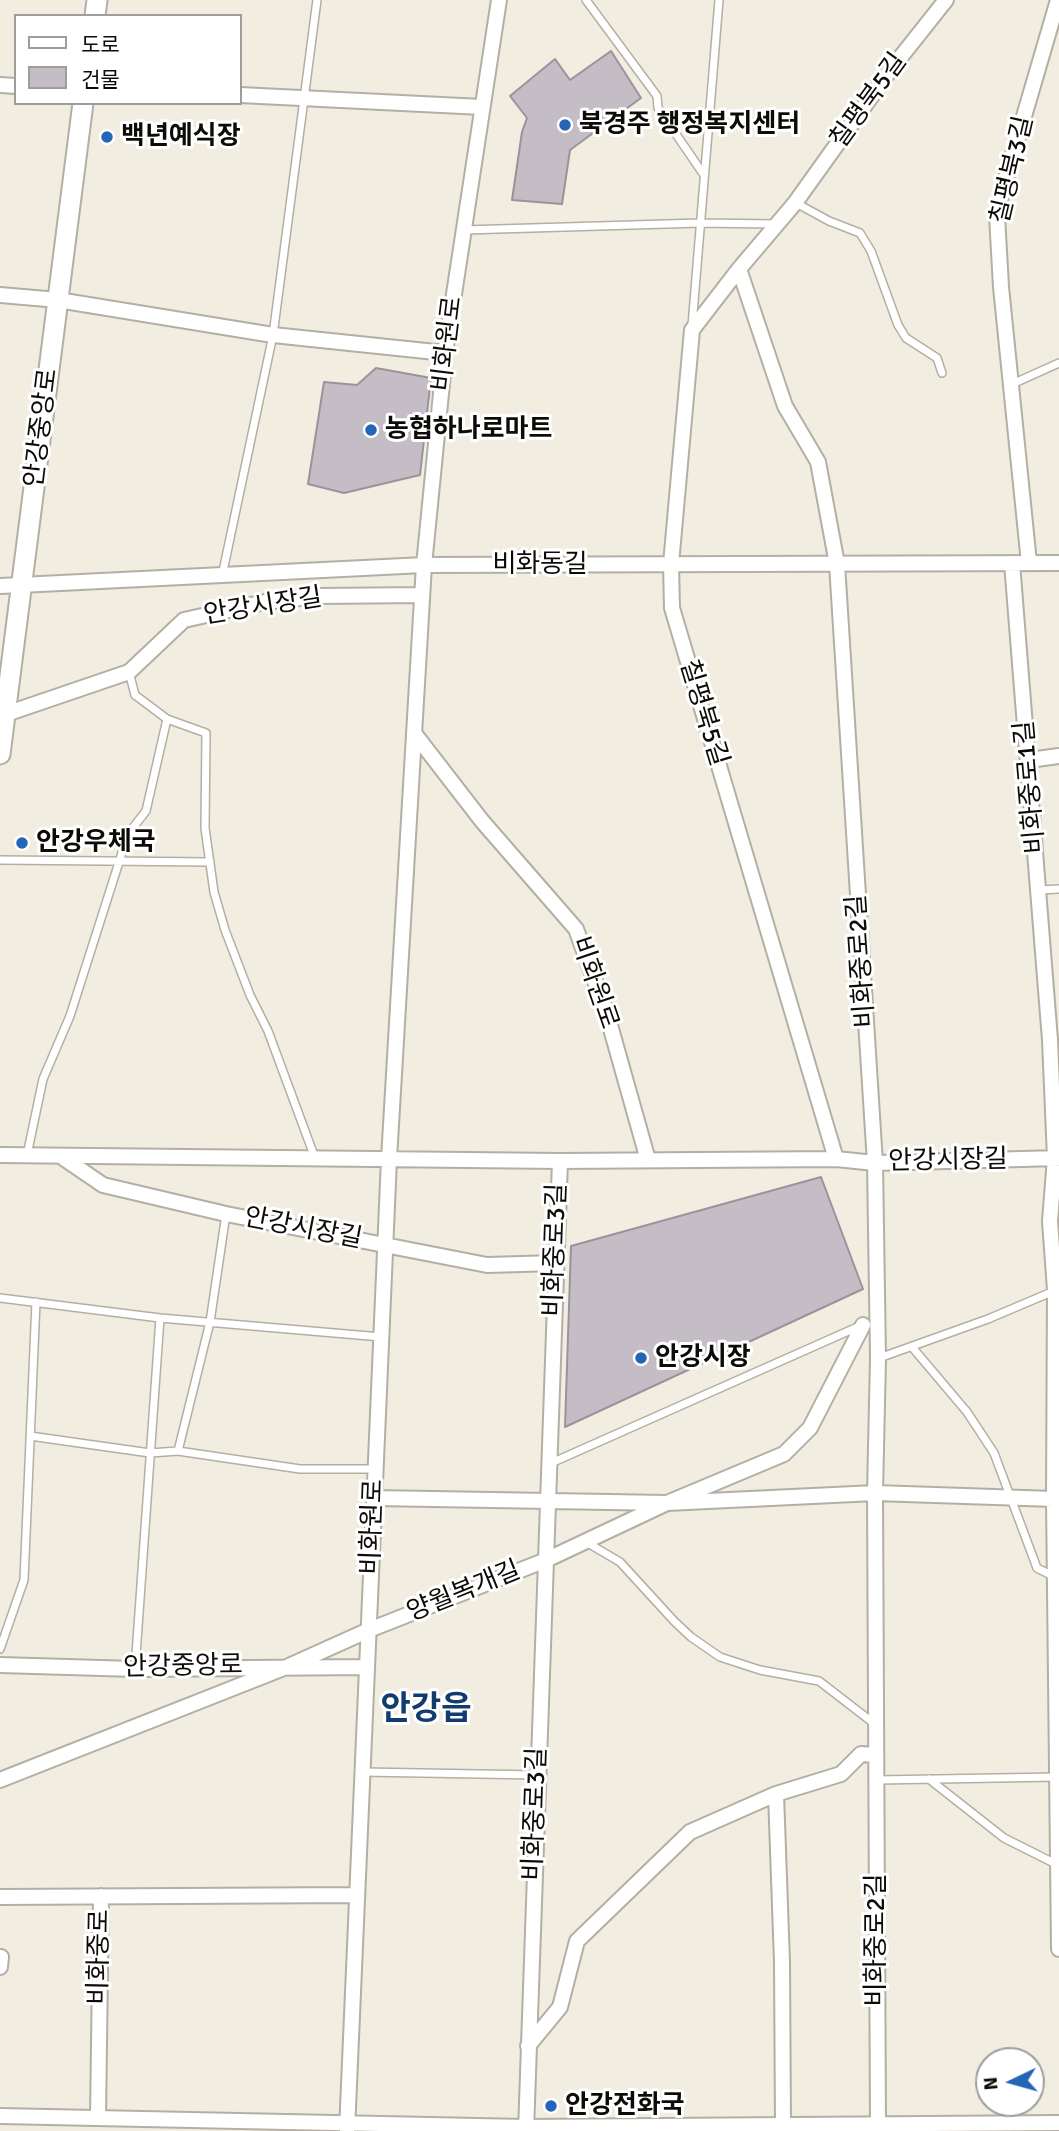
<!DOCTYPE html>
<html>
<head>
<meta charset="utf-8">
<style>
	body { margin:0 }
	#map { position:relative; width:1059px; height:2131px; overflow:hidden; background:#f2ede1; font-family:Signika,"Noto Sans KR",sans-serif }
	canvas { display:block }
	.legend { position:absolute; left:14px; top:14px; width:228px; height:91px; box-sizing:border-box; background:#fff; border:2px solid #9e9d9c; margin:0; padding:9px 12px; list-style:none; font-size:21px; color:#0d0b08 }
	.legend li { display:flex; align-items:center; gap:14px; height:35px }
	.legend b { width:35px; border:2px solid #9e9d9c }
	.north { position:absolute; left:975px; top:2047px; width:70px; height:70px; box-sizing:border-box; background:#fff; border:2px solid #9e9d9c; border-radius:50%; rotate:265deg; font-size:19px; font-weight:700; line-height:28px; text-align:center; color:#0d0b08 }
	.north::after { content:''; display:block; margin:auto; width:24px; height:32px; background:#2565b7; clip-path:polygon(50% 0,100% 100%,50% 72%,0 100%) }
</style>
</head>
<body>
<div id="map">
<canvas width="1059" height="2131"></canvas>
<ul class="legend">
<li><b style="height:9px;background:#fff"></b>도로</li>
<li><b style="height:19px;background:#c5bdc6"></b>건물</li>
</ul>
<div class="north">N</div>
</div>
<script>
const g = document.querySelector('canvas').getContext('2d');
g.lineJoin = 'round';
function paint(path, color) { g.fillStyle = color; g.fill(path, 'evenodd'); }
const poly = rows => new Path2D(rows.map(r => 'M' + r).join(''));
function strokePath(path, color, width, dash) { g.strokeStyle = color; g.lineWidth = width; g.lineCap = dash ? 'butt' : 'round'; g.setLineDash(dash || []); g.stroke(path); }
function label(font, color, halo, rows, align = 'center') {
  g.font = font + ' Signika,"Noto Sans KR",sans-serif'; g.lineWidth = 6; g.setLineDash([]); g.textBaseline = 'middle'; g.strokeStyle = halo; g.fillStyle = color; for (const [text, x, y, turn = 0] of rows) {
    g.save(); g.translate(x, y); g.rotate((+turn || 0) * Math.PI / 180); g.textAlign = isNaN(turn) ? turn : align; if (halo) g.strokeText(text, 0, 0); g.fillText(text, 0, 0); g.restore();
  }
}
const building = poly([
	[611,51,641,98,570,150,562,204,512,200,522,132,527,118,510,96,555,59,570,80,611,51],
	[376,368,431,378,420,475,344,493,308,484,324,382,357,385,376,368],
	[821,1177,863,1289,565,1427,571,1246,821,1177]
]);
paint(building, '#c5bdc6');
strokePath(building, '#9b929c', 2);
const lane = poly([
	[586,0,657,96,658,108,704,175],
	[796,203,829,221,860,233,871,251,898,325,906,338,937,358,942,373],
	[464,230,700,223,776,224],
	[692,326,719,0],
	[1010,385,1059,363],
	[222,576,273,335,317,0],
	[129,672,135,695,167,719,206,733,205,828,214,892,225,930,250,995,268,1031,315,1158],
	[0,860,210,862],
	[1039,890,1059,889],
	[27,1155,43,1079,70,1016,128,834,146,811,167,719],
	[0,1298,160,1318,381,1337],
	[912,1347,967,1412,994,1453,1037,1568,1055,1577],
	[879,1358,988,1319,1054,1291],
	[30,1436,150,1453,178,1451,210,1322,226,1214],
	[178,1451,300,1469,375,1469],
	[549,1464,862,1325],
	[586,1542,620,1562,674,1621,691,1637,720,1657,760,1670,819,1681,876,1725],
	[0,1649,24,1580,36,1302],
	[135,1669,160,1318],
	[363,1772,538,1775],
	[929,1779,1004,1838,1058,1865],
	[877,1780,1057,1777]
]);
const street = poly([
	[0,85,16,86],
	[240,95,482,107],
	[739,269,785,406,818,462,837,564,875,1163,878,1358,875,1493,878,2126],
	[0,295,58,300,273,335,445,353],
	[1012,563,1050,1040,1055,1158,1050,1221,1055,1290,1054,1499,1059,1949],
	[1029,563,1001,287,997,216,1001,195,1058,0],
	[0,586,424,565,1059,563],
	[0,716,129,672,184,620,265,602,318,596,422,595],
	[414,733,482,821,576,929,606,1011,648,1160],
	[1029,760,1059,756],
	[0,1155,560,1161,836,1159,875,1163,1059,1158],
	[62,1157,103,1185,226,1214,487,1265,556,1263],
	[836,1159,672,608,671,564,692,330,739,269,795,203,888,73,946,0],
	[374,1498,667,1503,875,1493,1054,1499],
	[0,1665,135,1669,367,1667],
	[0,1780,289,1666,369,1630,546,1560,667,1503,784,1454,810,1428,863,1325],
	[776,1794,782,1962,783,2126],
	[0,1897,357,1895],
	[0,1967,1,1957],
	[528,2046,560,2007,577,1941,690,1832,776,1794,841,1774,861,1754,876,1755],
	[0,2116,525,2127,1059,2123],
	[98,2118,101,1896],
	[347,2131,389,1159,424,565,445,353,499,0],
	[526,2131,560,1161]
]);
const secondary = poly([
	[95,16,97,0],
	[0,754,83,103]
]);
strokePath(lane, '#b3afa4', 10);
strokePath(street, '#b3afa4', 18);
strokePath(secondary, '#b3afa4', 23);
strokePath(lane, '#fff', 7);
strokePath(street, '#fff', 14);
strokePath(secondary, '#fff', 19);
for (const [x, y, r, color] of [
	[565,125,7,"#2565b7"],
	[107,137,7,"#2565b7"],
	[371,430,7,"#2565b7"],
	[22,843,7,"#2565b7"],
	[641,1358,7,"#2565b7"],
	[551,2106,7,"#2565b7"]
]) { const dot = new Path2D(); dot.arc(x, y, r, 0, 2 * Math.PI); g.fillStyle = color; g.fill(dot); strokePath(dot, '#fff', 2.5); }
label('26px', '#0d0b08', '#fff', [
	["칠평북5길",869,101,-54],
	["칠평북3길",1013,170,-77],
	["비화원로",448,344,-83],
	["안강중앙로",42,428,-83],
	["비화동길",540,565],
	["안강시장길",263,607,-9],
	["칠평북5길",703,713,73],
	["비화중로1길",1031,787,-95],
	["비화중로2길",862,961,-94],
	["비화원로",594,983,71],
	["안강시장길",948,1161,-1],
	["안강시장길",303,1229,11],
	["비화중로3길",556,1250,-88],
	["비화원로",373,1527,-88],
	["양월복개길",464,1592,-22],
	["안강중앙로",183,1667,-1],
	["비화중로3길",536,1814,-88],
	["비화중로2길",877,1940,-90],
	["비화중로",100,1957,-89]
]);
label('bold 26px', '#0d0b08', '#fff', [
	["북경주 행정복지센터",579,125],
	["백년예식장",121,137],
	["농협하나로마트",385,430],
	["안강우체국",36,843],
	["안강시장",655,1358],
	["안강전화국",565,2106]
], 'left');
label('bold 33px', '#123b6e', '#fff', [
	["안강읍",426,1710]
]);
</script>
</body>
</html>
